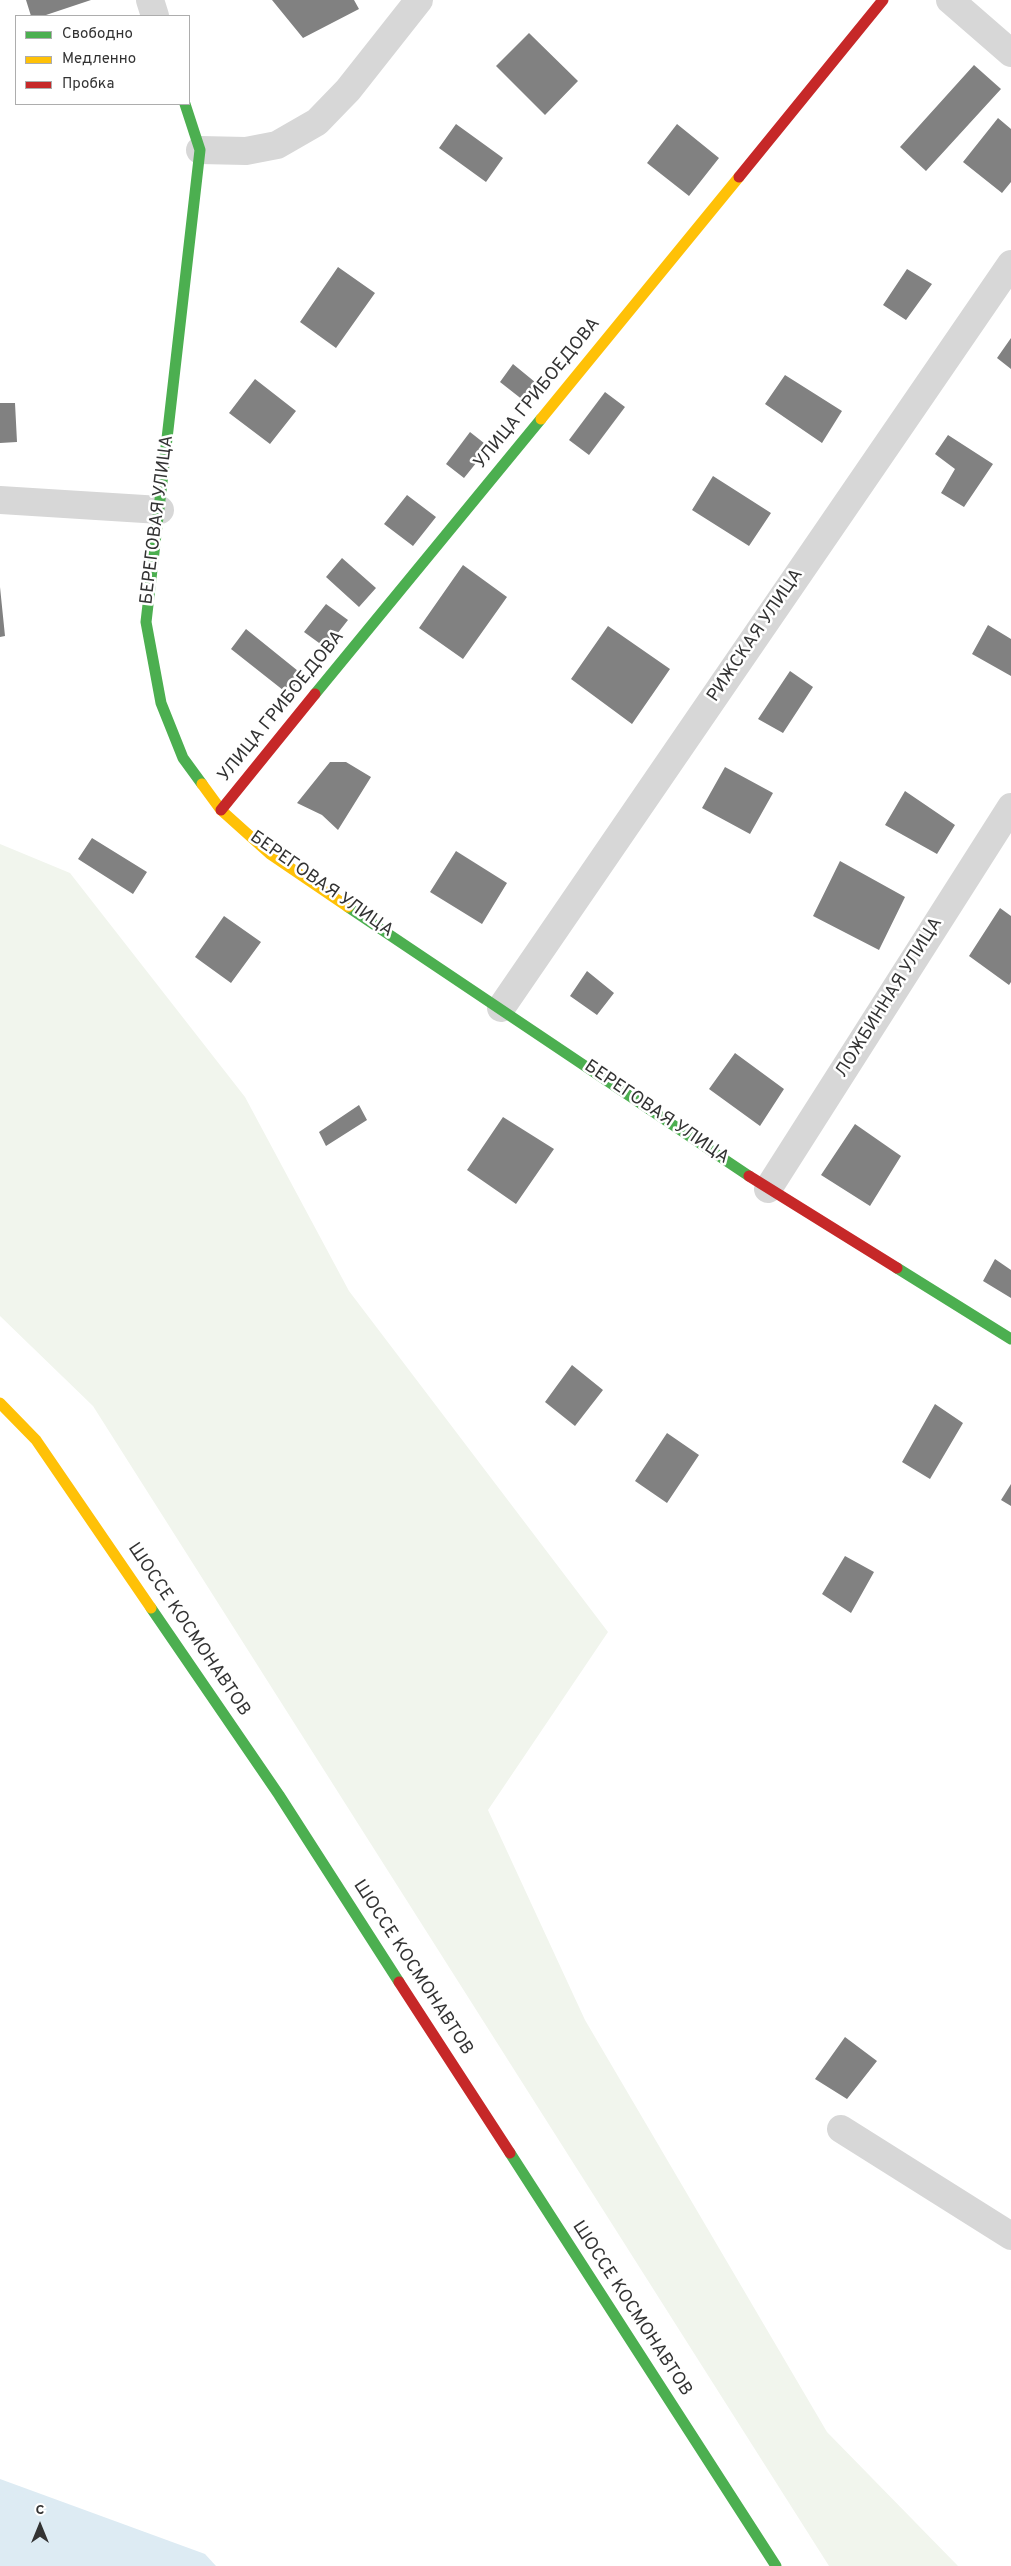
<!DOCTYPE html>
<html>
<head>
<meta charset="utf-8">
<style>
	body { margin:0 }
	#map { position:relative; width:1011px; height:2566px; overflow:hidden; background:#fff; font-family:Overpass,sans-serif }
	canvas { display:block }
	.legend { position:absolute; left:15px; top:15px; width:175px; height:90px; box-sizing:border-box; background:#fff; border:1px solid #adadad; margin:0; padding:6px 9px; list-style:none; font-size:15px; color:#333 }
	.legend li { display:flex; align-items:center; gap:10px; height:25px }
	.legend b { width:25px; border:1px solid #adadad }
	.north { position:absolute; left:15px; top:2501px; width:50px; height:50px; -webkit-text-stroke:4px #fff; paint-order:stroke; rotate:0deg; font-size:14px; font-weight:700; line-height:20px; text-align:center; color:#333 }
	.north::after { content:''; display:block; margin:auto; width:18px; height:22px; background:#333; clip-path:polygon(50% 0,100% 100%,50% 72%,0 100%) }
</style>
</head>
<body>
<div id="map">
<canvas width="1011" height="2566"></canvas>
<ul class="legend">
<li><b style="height:6px;background:#4caf50"></b>Свободно</li>
<li><b style="height:6px;background:#ffc107"></b>Медленно</li>
<li><b style="height:6px;background:#c62828"></b>Пробка</li>
</ul>
<div class="north">С</div>
</div>
<script>
const g = document.querySelector('canvas').getContext('2d');
g.lineJoin = 'round';
function paint(path, color) { g.fillStyle = color; g.fill(path, 'evenodd'); }
const poly = rows => new Path2D(rows.map(r => 'M' + r).join(''));
function strokePath(path, color, width, dash) { g.strokeStyle = color; g.lineWidth = width; g.lineCap = dash ? 'butt' : 'round'; g.setLineDash(dash || []); g.stroke(path); }
function label(font, color, halo, rows, align = 'center') {
  g.font = font + ' Overpass,sans-serif'; g.lineWidth = 5; g.setLineDash([]); g.textBaseline = 'middle'; g.strokeStyle = halo; g.fillStyle = color; for (const [text, x, y, turn = 0] of rows) {
    g.save(); g.translate(x, y); g.rotate((+turn || 0) * Math.PI / 180); g.textAlign = isNaN(turn) ? turn : align; if (halo) g.strokeText(text, 0, 0); g.fillText(text, 0, 0); g.restore();
  }
}
paint(poly([
	[0,844,70,873,245,1097,349,1291,608,1632,488,1810,585,2020,827,2432,958,2566,829,2566,93,1406,0,1316]
]), '#f1f5ed');
paint(poly([
	[0,2479,205,2554,216,2566,0,2566]
]), '#ddebf3');
paint(poly([
	[26,0,91,0,43,16,31,16],
	[272,0,354,0,359,9,303,38],
	[529,33,578,81,545,115,496,66],
	[974,65,1001,89,926,171,900,147],
	[998,118,1011,129,1011,182,1002,193,963,162],
	[456,124,503,158,486,182,439,148],
	[677,124,719,158,689,196,647,163],
	[338,267,375,293,336,348,300,322],
	[907,269,932,284,906,320,883,305],
	[1011,338,1011,369,997,358],
	[513,364,541,387,528,404,500,382],
	[785,375,842,411,822,443,765,404],
	[255,379,296,411,270,444,229,413],
	[605,392,625,407,589,455,569,440],
	[0,403,15,403,17,442,0,443],
	[470,432,489,447,464,478,446,464],
	[948,435,993,464,964,507,941,493,955,469,935,454],
	[713,476,771,513,749,546,692,510],
	[407,495,436,517,413,546,384,524],
	[342,558,376,588,359,607,326,577],
	[463,565,507,597,463,659,419,628],
	[0,587,5,636,0,637],
	[326,604,348,620,326,648,304,632],
	[988,625,1011,639,1011,676,972,654],
	[608,626,670,669,632,724,571,679],
	[246,629,303,675,288,694,231,649],
	[790,671,813,687,783,733,758,719],
	[330,762,346,762,371,777,338,830,322,815,297,803],
	[725,767,773,793,750,834,702,808],
	[905,791,955,825,937,854,885,825],
	[92,838,147,872,133,894,78,859],
	[456,851,507,883,482,924,430,892],
	[840,861,905,897,879,950,813,916],
	[1000,908,1011,916,1011,982,1009,985,969,956],
	[224,916,261,942,231,983,195,957],
	[587,971,614,993,597,1015,570,996],
	[735,1053,784,1089,760,1126,709,1089],
	[359,1105,367,1120,326,1146,319,1132],
	[503,1117,554,1149,516,1204,467,1170],
	[855,1124,901,1156,870,1206,821,1175],
	[995,1259,1011,1270,1011,1298,983,1281],
	[572,1365,603,1390,575,1426,545,1402],
	[935,1404,963,1423,930,1479,902,1462],
	[667,1433,699,1455,667,1503,635,1481],
	[1011,1484,1011,1506,1001,1500],
	[845,1556,874,1572,851,1613,822,1594],
	[845,2037,877,2061,847,2099,815,2079]
]), '#818181');
strokePath(poly([
	[150,0,155,16],
	[950,0,1011,53],
	[200,150,246,151,277,145,317,122,348,90,419,0],
	[0,500,160,510],
	[501,1008,1011,264],
	[768,1189,1011,807],
	[841,2129,1011,2236]
]), '#d7d7d7', 28);
strokePath(poly([
	[185,104,200,150,146,622,161,703,183,758,202,784],
	[315,694,541,419],
	[348,907,749,1176],
	[897,1268,1011,1339],
	[151,1608,279,1795,399,1982],
	[510,2153,776,2566]
]), '#4caf50', 11);
strokePath(poly([
	[541,419,739,177],
	[202,784,221,810,270,854,348,907],
	[0,1403,36,1440,151,1608]
]), '#ffc107', 11);
strokePath(poly([
	[739,177,883,0],
	[221,810,315,694],
	[749,1176,897,1268],
	[399,1982,510,2153]
]), '#c62828', 11);
label('18px', '#333', '#fff', [
	["УЛИЦА ГРИБОЕДОВА",538,394,-51],
	["БЕРЕГОВАЯ УЛИЦА",158,520,-83],
	["РИЖСКАЯ УЛИЦА",756,636,-56],
	["УЛИЦА ГРИБОЕДОВА",282,707,-51],
	["БЕРЕГОВАЯ УЛИЦА",321,885,35],
	["ЛОЖБИННАЯ УЛИЦА",890,998,-58],
	["БЕРЕГОВАЯ УЛИЦА",656,1113,34],
	["ШОССЕ КОСМОНАВТОВ",188,1630,56],
	["ШОССЕ КОСМОНАВТОВ",412,1968,57],
	["ШОССЕ КОСМОНАВТОВ",631,2309,57]
]);
</script>
</body>
</html>
